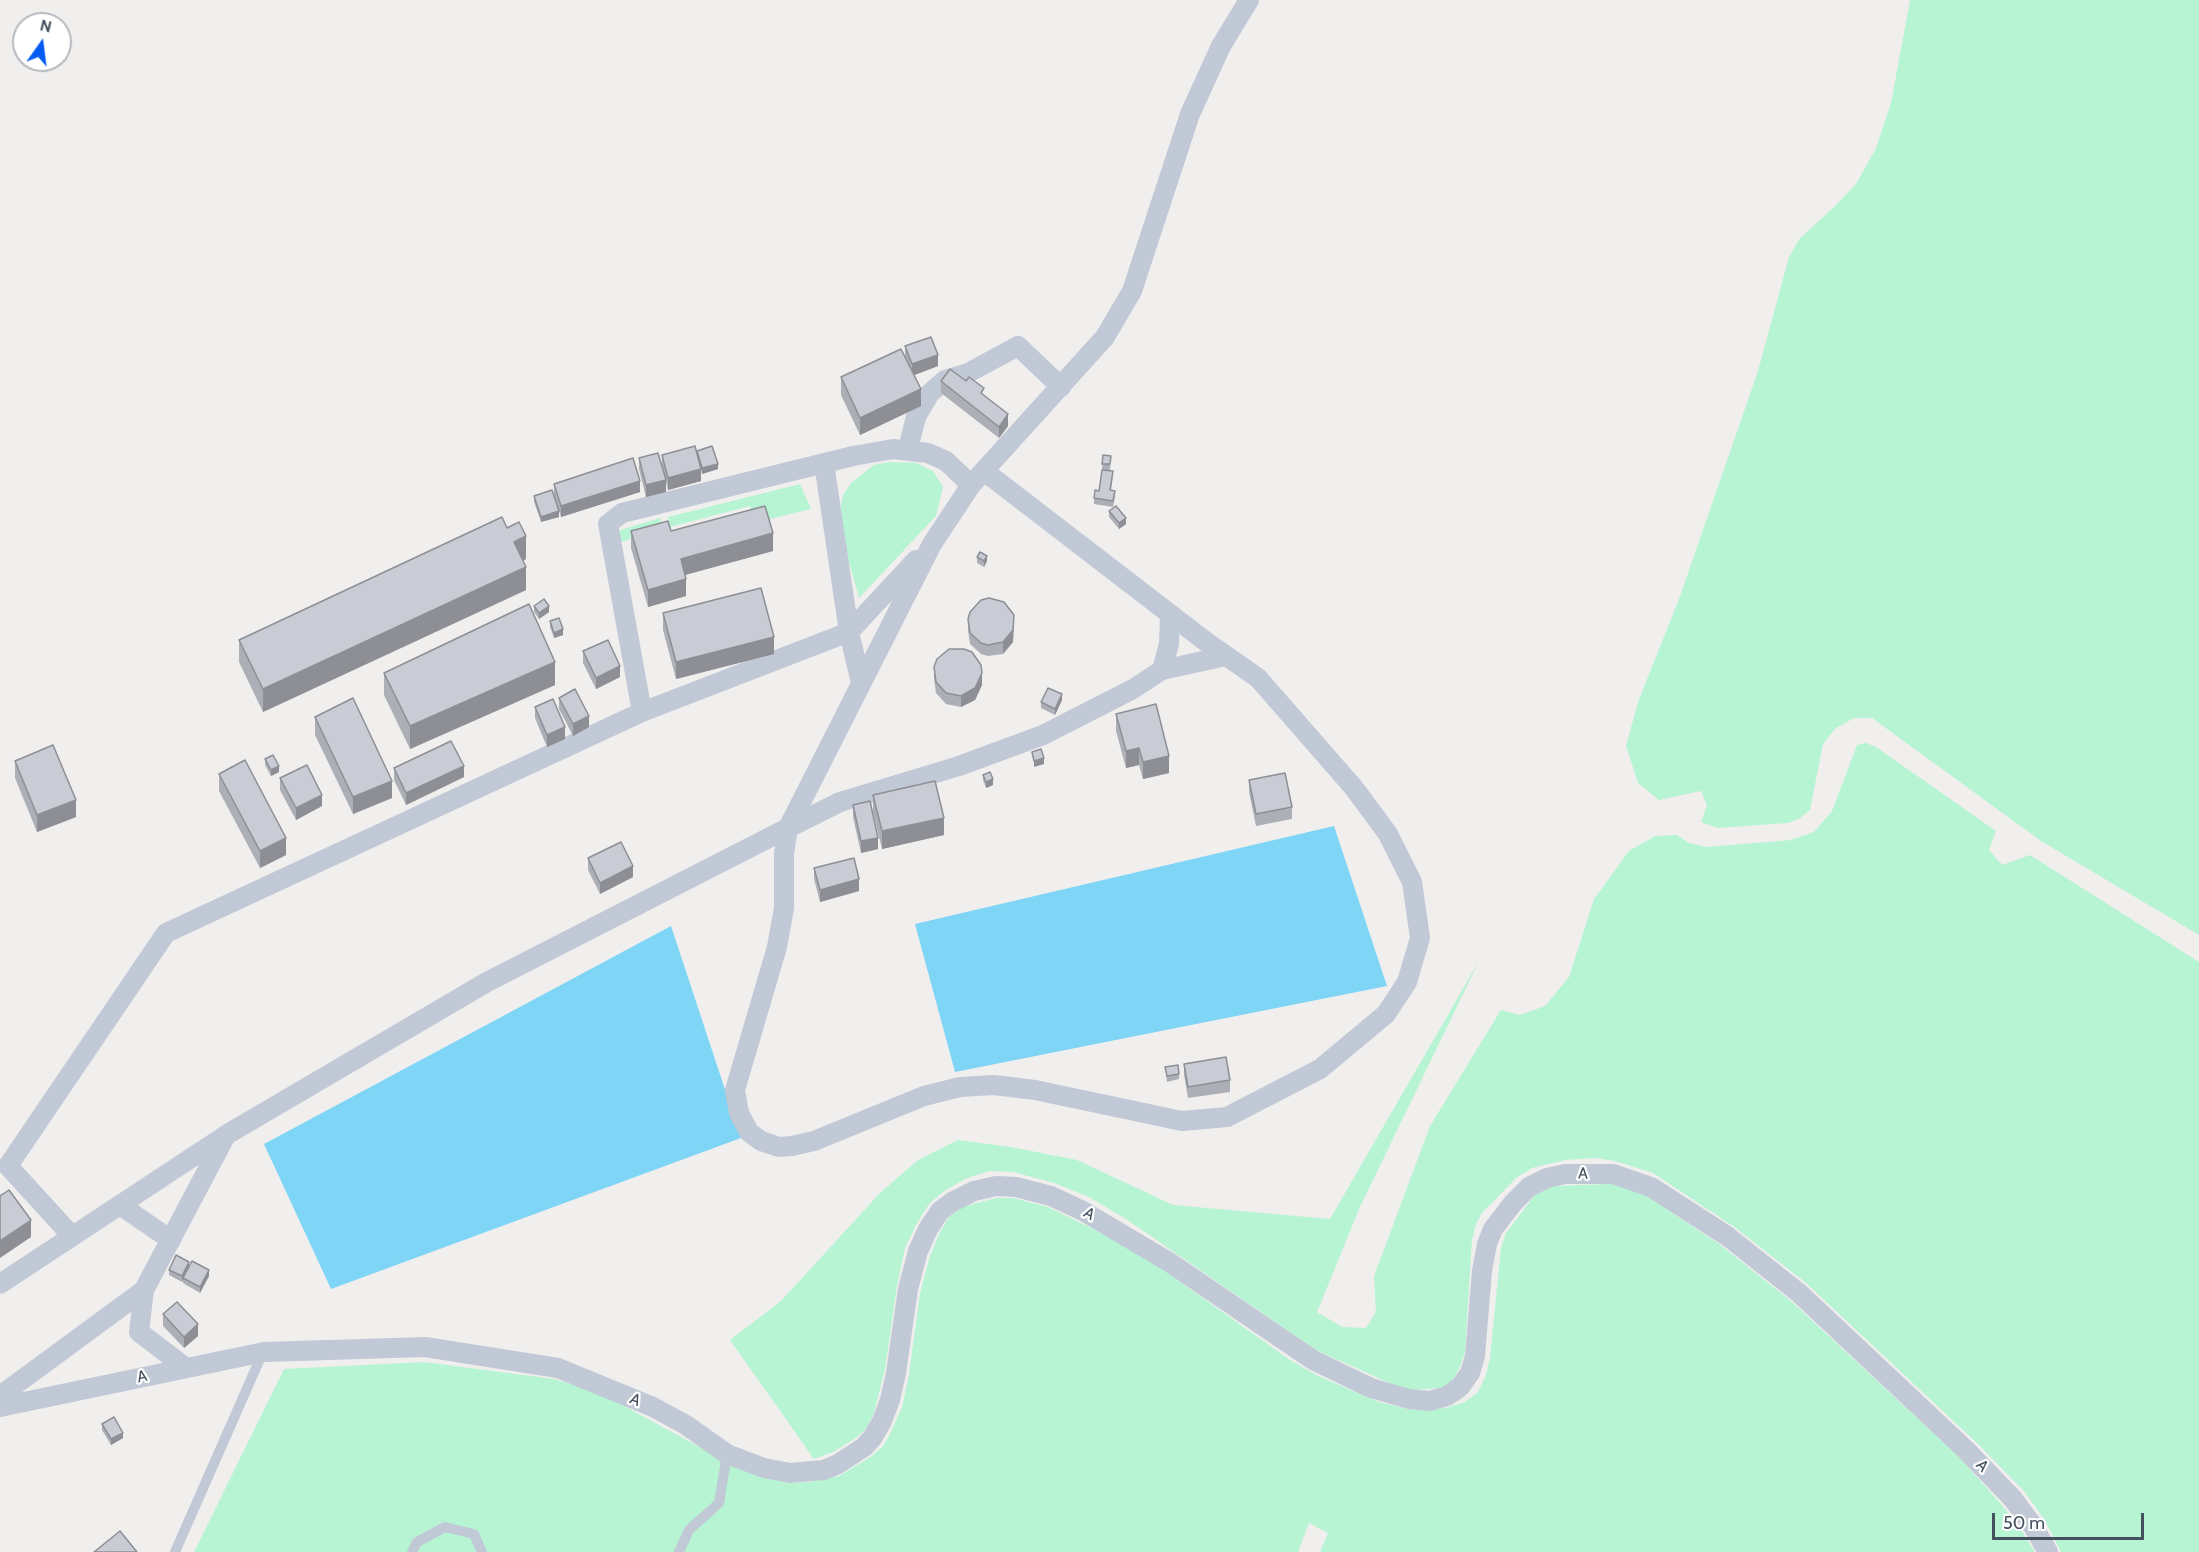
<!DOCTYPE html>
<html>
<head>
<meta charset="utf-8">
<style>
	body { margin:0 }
	#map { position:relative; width:2199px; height:1552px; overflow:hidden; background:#f1eeee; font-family:Cabin,sans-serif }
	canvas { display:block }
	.north { position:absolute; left:12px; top:12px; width:60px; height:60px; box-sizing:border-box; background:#fff; border:2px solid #b4b9bf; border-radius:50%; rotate:14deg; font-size:16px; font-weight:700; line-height:24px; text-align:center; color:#44505e }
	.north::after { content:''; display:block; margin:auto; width:21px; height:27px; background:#045cf5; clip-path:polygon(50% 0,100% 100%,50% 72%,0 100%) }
	.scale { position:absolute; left:1992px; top:1513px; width:152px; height:27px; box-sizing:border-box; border:3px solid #44505e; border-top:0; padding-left:8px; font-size:18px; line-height:21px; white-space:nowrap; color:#44505e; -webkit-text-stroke:4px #fff; paint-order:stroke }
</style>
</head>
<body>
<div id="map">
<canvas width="2199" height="1552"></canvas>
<div class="north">N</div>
<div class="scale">50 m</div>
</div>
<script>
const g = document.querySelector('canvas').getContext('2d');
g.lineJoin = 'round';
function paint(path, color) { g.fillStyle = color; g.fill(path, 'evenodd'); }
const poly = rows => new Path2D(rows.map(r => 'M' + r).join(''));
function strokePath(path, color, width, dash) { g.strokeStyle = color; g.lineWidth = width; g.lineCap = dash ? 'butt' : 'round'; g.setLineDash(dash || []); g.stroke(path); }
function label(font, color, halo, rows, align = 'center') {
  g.font = font + ' Cabin,sans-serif'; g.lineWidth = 4.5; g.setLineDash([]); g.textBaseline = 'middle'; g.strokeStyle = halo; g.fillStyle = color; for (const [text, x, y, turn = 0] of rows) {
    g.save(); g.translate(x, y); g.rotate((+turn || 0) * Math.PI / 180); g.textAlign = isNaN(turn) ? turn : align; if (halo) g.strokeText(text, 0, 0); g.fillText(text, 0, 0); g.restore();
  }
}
paint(poly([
	[1910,0,2199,0,2199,935,2041,841,1872,718,1854,718,1836,728,1823,744,1810,810,1800,818,1788,823,1718,828,1701,822,1707,805,1701,791,1659,800,1638,783,1626,746,1638,702,1679,599,1758,371,1789,257,1800,238,1834,207,1856,184,1876,148,1891,103],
	[890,462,917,463,933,471,943,487,936,516,859,598,838,523,843,495,851,483,874,465],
	[800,484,811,509,754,523,750,506,670,527,668,517],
	[660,518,664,530,621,542,617,531],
	[1866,743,1876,747,1996,831,1989,850,2002,865,2030,855,2199,962,2199,1552,2061,1552,2044,1519,2024,1491,1980,1446,1805,1282,1733,1226,1653,1173,1615,1161,1595,1158,1565,1160,1532,1168,1516,1178,1482,1213,1476,1224,1472,1240,1465,1352,1459,1369,1452,1381,1442,1388,1411,1390,1394,1385,1316,1350,1126,1219,1089,1197,1054,1183,1013,1172,990,1171,967,1178,944,1191,929,1204,917,1223,905,1248,897,1286,885,1369,874,1413,866,1429,856,1438,833,1452,814,1459,730,1340,781,1301,880,1193,918,1160,958,1140,1011,1147,1077,1160,1173,1205,1330,1219,1479,961,1360,1207,1317,1312,1342,1327,1366,1328,1376,1312,1374,1276,1430,1126,1501,1010,1520,1015,1545,1006,1569,977,1594,899,1629,851,1655,836,1677,835,1689,843,1707,847,1791,840,1814,832,1832,811,1857,745],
	[1611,1184,1629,1186,1645,1195,1719,1244,1791,1301,1958,1456,2001,1504,2022,1531,2035,1552,1320,1552,1328,1533,1309,1523,1298,1552,194,1552,284,1369,424,1362,554,1379,598,1392,718,1457,761,1477,789,1483,810,1482,839,1476,872,1456,883,1446,890,1434,902,1407,909,1374,920,1293,930,1256,940,1232,949,1217,962,1207,996,1198,1013,1198,1048,1207,1114,1239,1162,1269,1290,1360,1318,1376,1379,1402,1408,1409,1428,1410,1446,1408,1465,1402,1478,1392,1486,1375,1490,1358,1501,1248,1506,1233,1535,1195,1552,1186]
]), '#b7f4d3');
paint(poly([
	[1334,826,1387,986,955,1072,915,924],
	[671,926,741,1138,331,1289,264,1144]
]), '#7fd5f6');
strokePath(poly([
	[175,1552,263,1352],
	[412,1552,417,1542,445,1527,474,1534,482,1552],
	[679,1552,689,1530,719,1503,727,1454]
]), '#c0c9d5', 10);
strokePath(poly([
	[908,449,916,417,930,393,945,380,968,373,1018,346,1061,387],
	[824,463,849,632,861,683],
	[984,471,1170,614,1205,641,1258,678,1354,788,1388,834,1412,882,1420,938,1407,982,1386,1014,1320,1069,1227,1117,1182,1121,1035,1090,994,1085,960,1087,924,1096,814,1141,792,1146,779,1147,761,1141,749,1132,739,1113,735,1090,777,947,784,908,784,854,788,828,840,802,959,766,1043,735,1133,689,1162,670,1169,644,1170,614],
	[1162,670,1226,656],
	[642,712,608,524,622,513,853,456,893,449,928,453,946,461,971,485],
	[120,1205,171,1240],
	[72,1236,8,1166,166,933,642,712,849,632,916,560],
	[0,1284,223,1137],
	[144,1290,139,1332,186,1368],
	[0,1396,144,1290,226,1135,487,982,788,828,932,544,971,485,1105,337,1132,291,1190,114,1221,46,1249,0],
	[0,1407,264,1352,425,1347,558,1368,653,1407,686,1425,727,1454,764,1468,790,1473,824,1470,838,1464,864,1447,873,1437,882,1421,890,1400,896,1373,908,1289,918,1251,928,1229,940,1211,952,1202,974,1191,996,1186,1016,1187,1051,1196,1083,1211,1169,1262,1313,1360,1371,1388,1409,1399,1430,1401,1447,1396,1460,1387,1470,1373,1475,1356,1482,1271,1487,1244,1493,1229,1513,1203,1529,1187,1547,1178,1565,1174,1613,1174,1651,1187,1727,1236,1799,1293,1966,1450,2013,1499,2033,1526,2048,1552]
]), '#c0c9d5', 20);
paint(poly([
	[905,346,938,366,914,375,921,406,860,435,841,395,841,377,905,357],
	[941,381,984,396,1008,426,999,438,941,393],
	[697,454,718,469,702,474,701,470,701,481,668,490,666,482,666,492,646,497,639,469,639,458,662,465,662,455],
	[1103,455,1111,456,1110,470,1102,470],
	[1113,477,1111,490,1115,497,1113,507,1094,504,1094,498,1099,491],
	[554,484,640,492,561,517,554,495],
	[534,496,559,517,541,522,534,502],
	[1109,511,1126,524,1119,529,1109,517],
	[507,528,526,559,523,561,526,590,263,712,239,662,239,640],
	[631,531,671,531,773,551,685,575,686,596,648,607,631,548],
	[977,557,987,561,984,567,977,563],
	[534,606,549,612,539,619,534,612],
	[663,613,774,654,676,679,663,630],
	[968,619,1014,626,1013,642,1003,654,988,656,981,654,970,644,968,630],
	[550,621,563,635,554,638,550,627],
	[583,651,620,677,596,689,583,663],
	[934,667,982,685,975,700,961,707,946,704,936,693,934,678],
	[384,673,555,685,410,749,384,695],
	[559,698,589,727,573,736,559,709],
	[1062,700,1055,715,1041,708,1041,702],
	[535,707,565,739,547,747,535,718],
	[1116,714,1169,773,1143,779,1139,765,1126,768,1116,731],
	[315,717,392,798,353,814,315,735],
	[265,759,279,772,271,776,265,765],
	[15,761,76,817,37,832,15,778],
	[394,768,464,777,406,805,394,780],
	[219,774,286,855,260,868,219,791],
	[983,775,993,785,986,788,983,780],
	[280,778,322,806,296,820,280,790],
	[1249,780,1292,807,1292,819,1256,826,1249,792],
	[873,795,944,835,882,849,873,812],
	[853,805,878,849,861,853,853,817],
	[588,858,633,877,600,894,588,870],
	[814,868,859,891,820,902,814,879],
	[1184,1064,1230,1080,1230,1092,1188,1098,1184,1075],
	[1165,1067,1179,1074,1179,1079,1167,1082],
	[189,1267,209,1276,200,1293,183,1283,183,1279,182,1282,169,1275,169,1270],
	[163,1314,198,1336,184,1348,163,1326],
	[102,1424,123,1438,111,1445,102,1430]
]), '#adafb7');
paint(poly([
	[938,355,938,366,912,376,912,364],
	[921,389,921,406,860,435,860,418],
	[1008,414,1008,426,999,438,999,427],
	[718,464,718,469,702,474,702,468],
	[701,469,701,481,668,490,668,478],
	[666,480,666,492,646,497,646,485],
	[640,481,640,492,561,517,561,506],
	[559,511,559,517,541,522,541,517],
	[1126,518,1126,524,1119,529,1119,523],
	[773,533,773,551,681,576,681,559],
	[526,536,526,559,514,565,514,542],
	[987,556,987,561,984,567,984,561],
	[526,567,526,590,263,712,263,689],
	[686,579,686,596,648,607,648,590],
	[549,606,549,612,539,619,539,613],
	[1014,615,1013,642,1003,654,1003,642],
	[563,629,563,635,554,638,554,633],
	[774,637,774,654,676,679,676,662],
	[555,662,555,685,410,749,410,726],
	[620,666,620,677,596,689,596,678],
	[982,673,982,685,975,700,961,707,961,696],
	[1062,694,1062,700,1055,715,1055,709],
	[589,716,589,727,573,736,573,724],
	[565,727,565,739,547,747,547,735],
	[1139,748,1139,765,1126,768,1126,751],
	[1169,756,1169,773,1143,779,1143,762],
	[1044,758,1044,764,1034,767,1034,761],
	[279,766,279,772,271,776,271,770],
	[464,766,464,777,406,805,406,793],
	[993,779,993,785,986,788,986,782],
	[392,781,392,798,353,814,353,797],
	[322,795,322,806,296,820,296,808],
	[76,800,76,817,37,832,37,815],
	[944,818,944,835,882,849,882,831],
	[286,838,286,855,260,868,260,851],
	[878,838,878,849,861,853,861,841],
	[633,866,633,877,600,894,600,883],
	[859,879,859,891,820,902,820,890],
	[31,1220,31,1237,0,1258,0,1241],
	[189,1262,189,1267,182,1282,182,1276],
	[209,1270,209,1276,200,1293,200,1287],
	[198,1324,198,1336,184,1348,184,1337],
	[123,1433,123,1438,111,1445,111,1439]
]), '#8d8f95');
const building = poly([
	[931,337,938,355,912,364,905,346,931,337],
	[901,349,921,389,860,418,841,377,901,349],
	[950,369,966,381,969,377,984,388,981,393,1008,414,999,427,941,381,950,369],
	[695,446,701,469,668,478,662,455,695,446],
	[712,446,718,464,702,468,697,451,712,446],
	[658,453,666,480,646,485,639,458,658,453],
	[1103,455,1111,456,1110,464,1102,464,1103,455],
	[633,458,640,481,561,506,554,484,633,458],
	[1102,470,1113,471,1110,490,1115,491,1113,501,1094,498,1095,490,1099,491,1102,470],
	[552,490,559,511,541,517,534,496,552,490],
	[765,506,773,533,681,559,686,579,648,590,631,531,668,521,671,531,765,506],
	[1116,506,1126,518,1119,523,1109,511,1116,506],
	[502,517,507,528,519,522,526,536,514,542,526,567,263,689,239,640,502,517],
	[980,552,987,556,984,561,977,557,980,552],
	[761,588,774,637,676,662,663,613,761,588],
	[989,598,1004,602,1014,615,1013,630,1003,642,988,645,981,643,970,633,968,619,970,612,981,600,989,598],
	[544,599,549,606,539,613,534,606,544,599],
	[529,604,555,662,410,726,384,673,529,604],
	[559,618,563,629,554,633,550,621,559,618],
	[608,640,620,666,596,678,583,651,608,640],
	[949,649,964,649,972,652,981,665,982,673,975,688,961,696,946,693,936,682,934,667,937,659,949,649],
	[1048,688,1062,694,1055,709,1041,702,1048,688],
	[575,689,589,716,573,724,559,698,575,689],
	[353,698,392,781,353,797,315,717,353,698],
	[553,699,565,727,547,735,535,707,553,699],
	[1156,704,1169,756,1143,762,1139,748,1126,751,1116,714,1156,704],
	[451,741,464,766,406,793,394,768,451,741],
	[53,745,76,800,37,815,15,761,53,745],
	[1041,749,1044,758,1034,761,1032,752,1041,749],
	[273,755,279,766,271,770,265,759,273,755],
	[245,760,286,838,260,851,219,774,245,760],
	[307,765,322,795,296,808,280,778,307,765],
	[990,772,993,779,986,782,983,775,990,772],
	[1285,773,1292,807,1256,814,1249,780,1285,773],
	[935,781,944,818,882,831,873,795,935,781],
	[870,801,878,838,861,841,853,805,870,801],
	[621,842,633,866,600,883,588,858,621,842],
	[854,858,859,879,820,890,814,868,854,858],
	[1226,1057,1230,1080,1188,1087,1184,1064,1226,1057],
	[1178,1065,1179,1074,1167,1076,1165,1067,1178,1065],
	[9,1190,31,1220,0,1241,0,1196,9,1190],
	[176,1255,189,1262,182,1276,169,1270,176,1255],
	[192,1261,209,1270,200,1287,183,1278,192,1261],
	[177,1302,198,1324,184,1337,163,1314,177,1302],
	[114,1417,123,1433,111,1439,102,1424,114,1417],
	[120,1531,137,1552,94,1552,120,1531]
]);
paint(building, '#c9ccd5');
strokePath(building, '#8d8f95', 1.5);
label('16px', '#44505e', '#fff', [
	["A",1583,1174,1],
	["A",1089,1214,29],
	["A",142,1377,-12],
	["A",635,1400,23],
	["A",1982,1466,46]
]);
</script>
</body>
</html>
